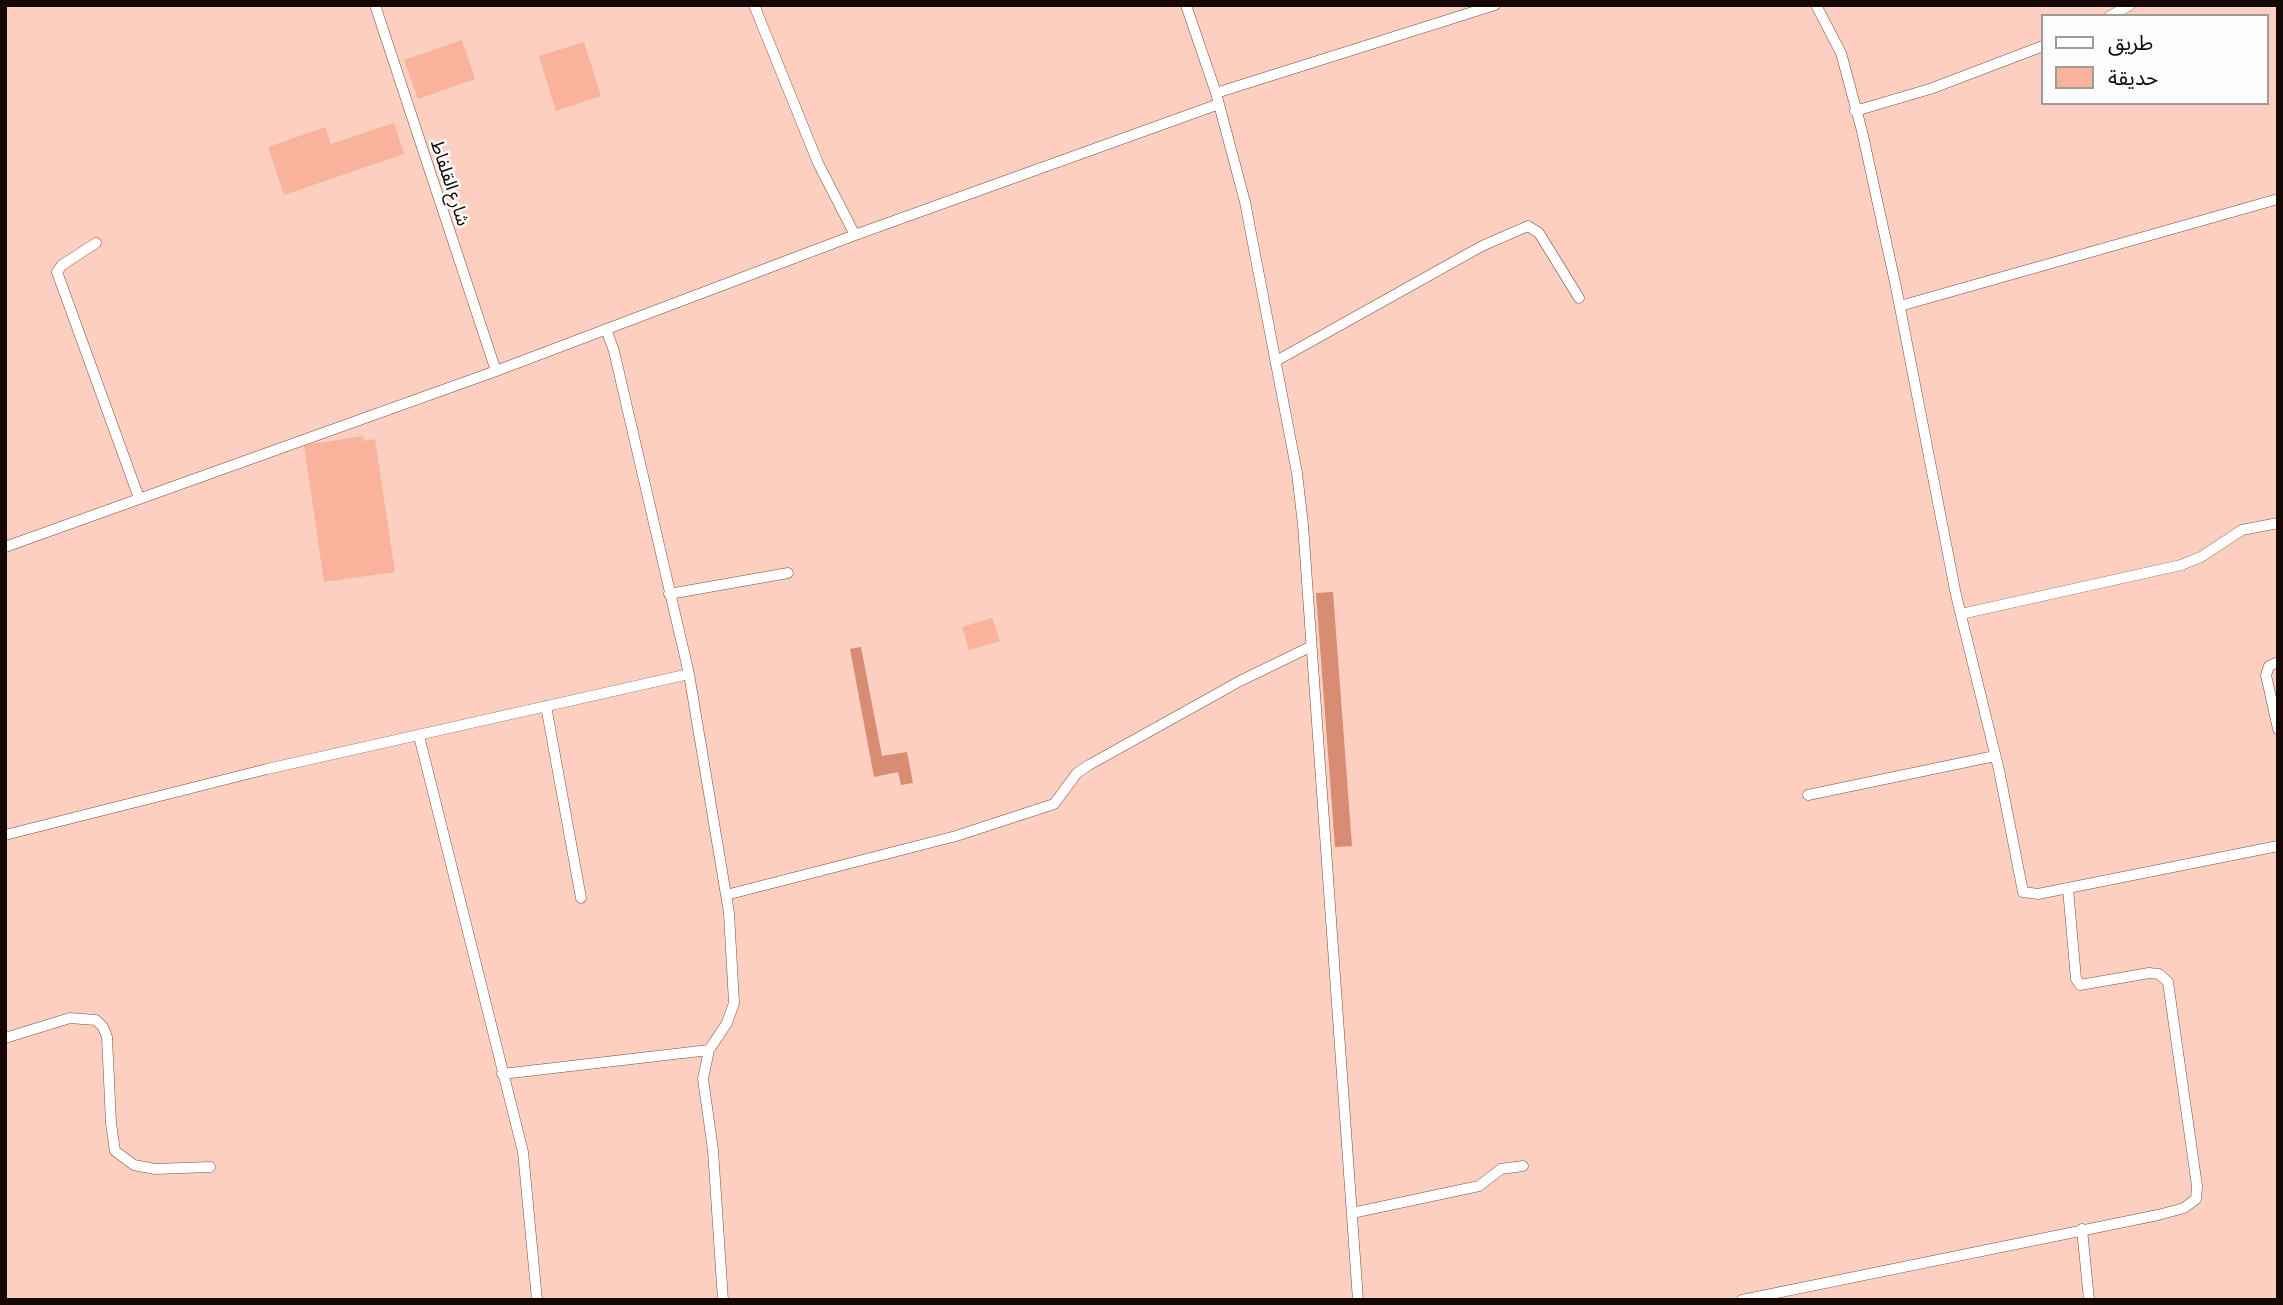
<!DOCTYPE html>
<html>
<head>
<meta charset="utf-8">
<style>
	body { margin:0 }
	#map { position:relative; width:2283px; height:1305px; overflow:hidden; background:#fccfc1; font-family:"Asap Condensed","Noto Sans Arabic",sans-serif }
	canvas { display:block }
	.frame { position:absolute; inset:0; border:7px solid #150704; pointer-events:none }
	.legend { position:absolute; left:2041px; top:14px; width:228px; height:91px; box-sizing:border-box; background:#fcfcfc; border:2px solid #a09a99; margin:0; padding:9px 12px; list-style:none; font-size:21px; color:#150704 }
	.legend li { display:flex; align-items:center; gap:14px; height:35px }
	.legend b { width:35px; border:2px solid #a09a99 }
</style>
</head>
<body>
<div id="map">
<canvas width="2283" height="1305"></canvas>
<div class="frame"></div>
<ul class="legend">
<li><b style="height:9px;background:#fff"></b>طريق</li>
<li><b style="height:19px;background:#f9b39c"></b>حديقة</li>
</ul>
</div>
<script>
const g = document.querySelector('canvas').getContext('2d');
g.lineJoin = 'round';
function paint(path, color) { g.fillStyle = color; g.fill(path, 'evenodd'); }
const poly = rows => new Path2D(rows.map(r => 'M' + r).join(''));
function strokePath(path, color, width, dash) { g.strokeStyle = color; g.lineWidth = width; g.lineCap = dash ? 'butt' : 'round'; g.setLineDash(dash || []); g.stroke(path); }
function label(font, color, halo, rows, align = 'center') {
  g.font = font + ' "Asap Condensed","Noto Sans Arabic",sans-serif'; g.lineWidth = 5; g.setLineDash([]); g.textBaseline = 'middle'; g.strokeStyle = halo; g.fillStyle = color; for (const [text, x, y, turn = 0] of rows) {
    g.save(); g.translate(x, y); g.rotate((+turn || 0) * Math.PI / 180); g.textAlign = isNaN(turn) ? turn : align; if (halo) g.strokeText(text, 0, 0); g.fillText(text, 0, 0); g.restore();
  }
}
paint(poly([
	[462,40,475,79,418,99,404,60],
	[584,42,601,96,556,111,539,56],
	[394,123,404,154,284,195,268,147,325,127,331,144],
	[363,436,364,441,375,439,395,572,324,582,304,445],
	[992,618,1000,641,969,650,962,627]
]), '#f9b39c');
paint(poly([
	[1333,592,1352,846,1335,847,1316,593],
	[861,647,882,756,907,752,913,783,901,785,898,772,874,777,850,649]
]), '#d78c73');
const minor = poly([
	[375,5,496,371],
	[754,5,818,163,855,235],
	[1186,5,1216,93,1245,202,1297,473,1303,525,1358,1300],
	[1816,5,1841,53,1862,131,1896,287,1956,595,1999,770,2023,892,2038,894,2278,846],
	[2110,16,2130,5],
	[1216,93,1495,5],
	[1855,111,1930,89,2043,46],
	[96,243,62,265,57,272,139,498],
	[1900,306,2278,199],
	[606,329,614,351,689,674,729,913,734,1003,727,1023,709,1050,703,1079,713,1150,723,1300],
	[1276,361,1482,246,1528,226,1539,233,1579,298],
	[5,547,496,371,855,235,1219,104],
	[669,594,788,573],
	[1961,614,2181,565,2201,557,2242,530,2278,523],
	[2278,662,2269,666,2266,675,2278,729],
	[546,706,581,898],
	[419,736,523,1152,537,1300],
	[1808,795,1995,756],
	[5,835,267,769,689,674],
	[726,895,956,836,1054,804,1077,773,1089,765,1240,681,1310,647],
	[5,1038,70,1018,96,1020,103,1027,107,1037,111,1123,115,1151,134,1165,155,1169,210,1167],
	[502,1074,709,1050],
	[1352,1213,1479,1186,1501,1169,1523,1166],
	[2082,1229,2089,1300],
	[1742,1300,2158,1215,2184,1208,2196,1199,2197,1186,2168,982,2159,974,2149,973,2080,985,2076,979,2068,889]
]);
strokePath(minor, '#744e42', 11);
strokePath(minor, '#fff', 10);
label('18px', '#150704', '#fcfcfc', [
	["شارع القلفاط",450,183,72]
]);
</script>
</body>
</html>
